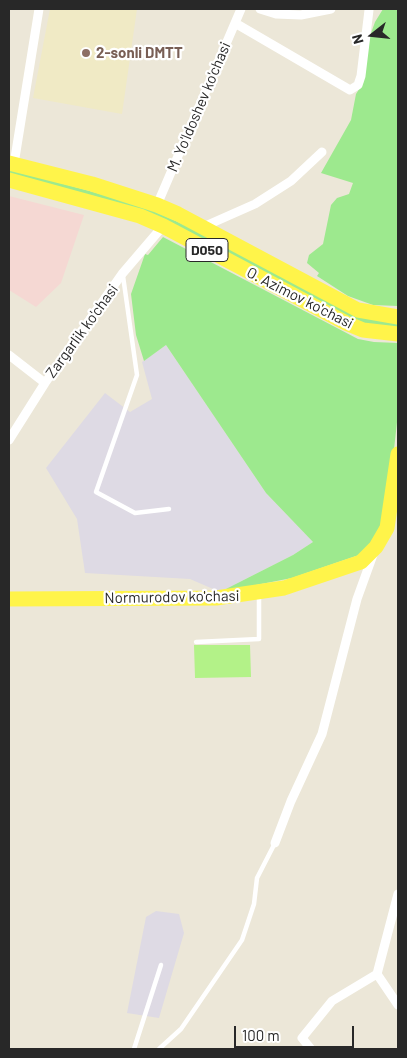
<!DOCTYPE html>
<html>
<head>
<meta charset="utf-8">
<style>
	body { margin:0 }
	#map { position:relative; width:407px; height:1058px; overflow:hidden; background:#ece7d8; font-family:Barlow,sans-serif }
	canvas { display:block }
	.frame { position:absolute; inset:0; border:10px solid #282828; pointer-events:none }
	.north { position:absolute; left:347px; top:10px; width:50px; height:50px; -webkit-text-stroke:4px #fff; paint-order:stroke; rotate:254deg; font-size:14px; font-weight:700; line-height:20px; text-align:center; color:#282828 }
	.north::after { content:''; display:block; margin:auto; width:18px; height:22px; background:#282828; clip-path:polygon(50% 0,100% 100%,50% 72%,0 100%) }
	.scale { position:absolute; left:234px; top:1026px; width:120px; height:22px; box-sizing:border-box; border:2px solid #282828; border-top:0; padding-left:6px; font-size:15px; line-height:18px; white-space:nowrap; color:#282828; -webkit-text-stroke:4px #fff; paint-order:stroke }
</style>
</head>
<body>
<div id="map">
<canvas width="407" height="1058"></canvas>
<div class="frame"></div>
<div class="north">N</div>
<div class="scale">100 m</div>
</div>
<script>
const g = document.querySelector('canvas').getContext('2d');
g.lineJoin = 'round';
function paint(path, color) { g.fillStyle = color; g.fill(path, 'evenodd'); }
const poly = rows => new Path2D(rows.map(r => 'M' + r).join(''));
function strokePath(path, color, width, dash) { g.strokeStyle = color; g.lineWidth = width; g.lineCap = dash ? 'butt' : 'round'; g.setLineDash(dash || []); g.stroke(path); }
function label(font, color, halo, rows, align = 'center') {
  g.font = font + ' Barlow,sans-serif'; g.lineWidth = 4.5; g.setLineDash([]); g.textBaseline = 'middle'; g.strokeStyle = halo; g.fillStyle = color; for (const [text, x, y, turn = 0] of rows) {
    g.save(); g.translate(x, y); g.rotate((+turn || 0) * Math.PI / 180); g.textAlign = isNaN(turn) ? turn : align; if (halo) g.strokeText(text, 0, 0); g.fillText(text, 0, 0); g.restore();
  }
}
paint(poly([
	[166,345,266,493,313,542,293,555,220,592,190,579,85,573,77,519,46,468,105,393,130,412,152,399,142,362],
	[156,911,179,914,184,933,159,1018,127,1013,146,917]
]), '#dedae4');
paint(poly([
	[50,9,137,9,122,114,33,98]
]), '#f0eac5');
paint(poly([
	[9,196,84,215,61,283,36,307,9,290]
]), '#f5d8d3');
paint(poly([
	[383,9,398,9,398,306,373,305,348,296,317,276,319,273,307,263,309,255,323,244,331,205,337,198,349,194,353,183,321,173,351,120,356,94,363,83,370,36,375,22],
	[9,169,141,205,398,323,398,329,357,322,197,237,9,176],
	[163,237,358,339,374,342,398,343,398,413,390,486,381,532,359,555,292,578,220,592,293,555,313,542,266,493,166,345,144,361,136,335,131,294,145,254,148,255]
]), '#9de98e');
paint(poly([
	[194,645,250,645,251,677,195,678]
]), '#b3f288');
strokePath(poly([
	[123,276,137,375,96,492,135,513,169,509],
	[196,642,259,639,259,594],
	[134,1049,161,965],
	[159,1049,181,1029,242,940,254,904,257,878,275,843]
]), '#fff', 4.5);
strokePath(poly([
	[260,9,276,14,301,15,331,9],
	[235,23,350,90,358,85,361,76,369,10],
	[14,164,39,9],
	[157,205,241,9],
	[203,227,255,204,291,181,322,152],
	[9,355,45,383],
	[9,440,45,383,122,274,163,226],
	[275,843,291,801,322,734,357,599,374,552],
	[398,894,377,974,398,1005],
	[311,1049,302,1038,332,1001,377,974]
]), '#fff', 9);
strokePath(poly([
	[9,163,92,184,157,205,178,214,358,310,398,317],
	[9,180,140,216,163,226,346,323,363,330,398,334],
	[9,599,216,598,284,588,361,562,376,547,387,528,398,454]
]), '#fff44a', 15);
for (const [x, y, r, color] of [
	[86,53,5,"#8d6e63"]
]) { const dot = new Path2D(); dot.arc(x, y, r, 0, 2 * Math.PI); g.fillStyle = color; g.fill(dot); strokePath(dot, '#fff', 2); }
for (const [x, y, w] of [
	[207,250,42]
]) { const box = new Path2D(); box.roundRect(x - w / 2, y - 11.5, w, 23, 4); g.fillStyle = '#fff'; g.fill(box); strokePath(box, '#282828', 1); }
label('bold 14px', '#282828', null, [
	["D050",207,250]
]);
label('bold 15px', '#785e54', '#fff', [
	["2-sonli DMTT",96,53]
], 'left');
label('15px', '#282828', '#fff', [
	["M. Yo'ldoshev ko'chasi",199,107,-67],
	["O. Azimov ko'chasi",300,298,27],
	["Zargarlik ko'chasi",82,331,-54],
	["Normurodov ko'chasi",172,597,-1]
]);
</script>
</body>
</html>
